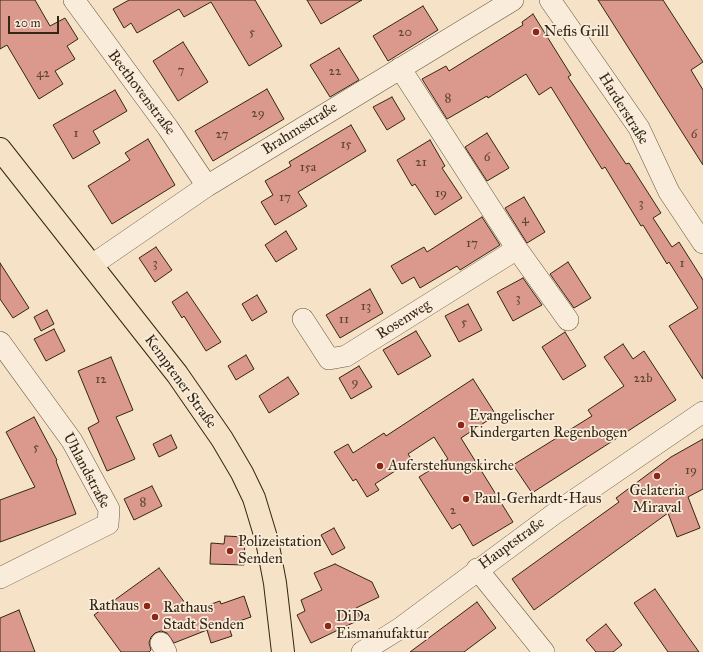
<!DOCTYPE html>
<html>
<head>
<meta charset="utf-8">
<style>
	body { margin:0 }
	#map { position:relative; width:703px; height:652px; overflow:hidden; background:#f6e2c7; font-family:"IM FELL Great Primer",serif }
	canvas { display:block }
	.scale { position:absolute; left:8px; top:16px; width:51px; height:18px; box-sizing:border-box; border:2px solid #332612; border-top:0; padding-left:5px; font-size:12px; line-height:14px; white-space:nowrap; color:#332612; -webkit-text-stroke:3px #f9ecdb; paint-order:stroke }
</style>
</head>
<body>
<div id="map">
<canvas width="703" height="652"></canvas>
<div class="scale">20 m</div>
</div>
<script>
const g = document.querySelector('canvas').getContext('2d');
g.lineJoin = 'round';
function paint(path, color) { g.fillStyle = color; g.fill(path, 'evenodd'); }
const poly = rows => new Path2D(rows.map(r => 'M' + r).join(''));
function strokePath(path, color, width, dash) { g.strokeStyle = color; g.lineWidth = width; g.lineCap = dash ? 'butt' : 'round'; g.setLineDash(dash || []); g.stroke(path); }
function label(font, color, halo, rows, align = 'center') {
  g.font = font + ' "IM FELL Great Primer",serif'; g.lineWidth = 3.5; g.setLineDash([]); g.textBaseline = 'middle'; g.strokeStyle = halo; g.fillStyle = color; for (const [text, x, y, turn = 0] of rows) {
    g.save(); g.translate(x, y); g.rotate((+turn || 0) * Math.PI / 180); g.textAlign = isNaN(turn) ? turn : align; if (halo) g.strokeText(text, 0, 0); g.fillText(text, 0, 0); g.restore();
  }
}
const building = poly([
	[0,0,35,0,50,26,65,18,78,39,67,46,75,59,55,71,63,84,39,99,7,45,0,49,0,0],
	[129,0,255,0,282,46,249,66,211,2,184,17,179,9,137,33,131,23,124,28,113,9,129,0],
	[307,0,362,0,321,24,307,0],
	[598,0,663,0,703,62,691,70,703,90,703,165,598,0],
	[423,6,438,30,388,61,373,36,423,6],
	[533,14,571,75,568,77,626,164,629,163,661,213,653,218,672,247,679,242,703,280,703,379,669,326,698,308,669,262,667,264,643,225,641,226,605,167,602,169,551,87,539,95,526,74,488,98,487,96,447,119,422,79,446,66,449,71,523,25,522,22,533,14],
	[183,42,208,82,178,101,153,61,183,42],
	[339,48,359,80,330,97,310,65,339,48],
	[267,89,284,119,213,161,195,131,267,89],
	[115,90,127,111,93,131,100,143,73,159,53,125,115,90],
	[392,97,405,119,387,130,373,107,392,97],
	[351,125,366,151,298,192,307,206,275,225,261,202,273,195,265,181,291,166,289,162,351,125],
	[487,133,509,168,487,181,465,147,487,133],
	[148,139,175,185,112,224,88,186,130,160,125,153,148,139],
	[430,140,445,166,442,168,462,198,435,215,415,184,412,186,397,160,430,140],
	[524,197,545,232,527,243,505,208,524,197],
	[482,217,500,245,460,270,457,266,420,288,414,277,402,284,391,266,424,247,427,252,482,217],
	[286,231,297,249,276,262,265,245,286,231],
	[156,247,172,270,155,282,139,258,156,247],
	[568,262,591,298,574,308,550,274,568,262],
	[0,263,29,308,13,318,0,299,0,263],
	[523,278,542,305,513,321,497,292,523,278],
	[370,289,383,313,340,338,326,315,370,289],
	[187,292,221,342,206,351,184,316,182,318,172,302,187,292],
	[257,295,267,312,252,321,242,304,257,295],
	[468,304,482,330,459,342,445,316,468,304],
	[47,310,54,324,41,331,34,317,47,310],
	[54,329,65,351,46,361,34,339,54,329],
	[416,331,431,356,398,375,383,350,416,331],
	[565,332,586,366,563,380,542,347,565,332],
	[623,344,633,359,644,351,676,400,532,493,513,465,592,416,588,410,624,386,604,357,623,344],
	[246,355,254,369,236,380,228,366,246,355],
	[111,357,133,410,116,417,135,459,107,471,88,428,99,422,78,371,111,357],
	[359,366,372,387,351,399,339,378,359,366],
	[288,377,299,394,269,413,259,396,288,377],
	[473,379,496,415,461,438,513,522,473,546,460,524,452,529,419,477,448,459,434,437,408,454,412,460,375,484,379,490,367,497,356,479,353,481,334,452,348,444,353,453,384,433,386,436,473,379],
	[34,417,57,460,56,461,76,514,0,542,0,500,35,487,6,432,34,417],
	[171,435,177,448,159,457,153,444,171,435],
	[703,439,703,489,688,497,700,528,677,537,668,513,534,610,512,579,619,502,616,498,671,457,703,439],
	[152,486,162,506,134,520,124,499,152,486],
	[334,528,345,548,332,555,321,535,334,528],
	[225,536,245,537,244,565,210,564,211,543,224,544,225,536],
	[335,564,372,582,379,597,356,608,361,619,311,643,297,615,305,611,301,600,322,590,314,573,335,564],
	[159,568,191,611,220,601,221,604,244,596,251,617,228,625,232,636,211,643,207,630,174,643,167,633,161,631,155,633,151,637,149,643,151,650,149,652,121,652,94,615,159,568],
	[655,589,689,638,699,652,668,652,634,603,655,589],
	[477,602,496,628,464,652,410,652,477,602],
	[19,610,35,652,0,652,0,618,19,610],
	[606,624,622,645,613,652,596,652,586,640,606,624]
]);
paint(building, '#db998d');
strokePath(building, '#332612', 1);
const minor = poly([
	[74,0,168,128,207,186],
	[550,0,639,128,669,192,703,243],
	[400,68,517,249,568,320],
	[92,265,207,186,513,0],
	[303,319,329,359,346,356,517,249],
	[0,342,72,441,109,509,108,524,0,578],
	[477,569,544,652],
	[161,643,166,652],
	[362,652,399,629,554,514,703,412]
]);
const major = poly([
	[0,149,177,374,222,439,242,473,254,498,267,541,275,583,283,652]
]);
strokePath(minor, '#64553f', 22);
strokePath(major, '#332612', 24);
strokePath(minor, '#f9ecdb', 21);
strokePath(major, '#f6e2c7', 22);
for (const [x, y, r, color] of [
	[536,32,4,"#8f2418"],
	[461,425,4,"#8f2418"],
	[380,466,4,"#8f2418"],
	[657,476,4,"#8f2418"],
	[466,499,4,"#8f2418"],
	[230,551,4,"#8f2418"],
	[147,606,4,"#8f2418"],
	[155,617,4,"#8f2418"],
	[328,626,4,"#8f2418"]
]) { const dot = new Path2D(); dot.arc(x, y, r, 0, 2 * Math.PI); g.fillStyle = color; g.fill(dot); strokePath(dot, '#f9ecdb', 1.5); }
label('13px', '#5d4331', null, [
	["5",252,33],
	["20",405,33],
	["7",181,71],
	["22",335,72],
	["42",43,74],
	["8",448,99],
	["29",258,114],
	["1",76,134],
	["27",222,135],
	["6",694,135],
	["15",346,145],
	["6",487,158],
	["21",421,163],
	["15a",308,168],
	["19",441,194],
	["17",285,198],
	["3",641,204],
	["4",525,220],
	["17",472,244],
	["3",155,264],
	["1",682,264],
	["3",518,299],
	["13",366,307],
	["11",344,320],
	["5",464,323],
	["22b",643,379],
	["12",101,380],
	["9",355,383],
	["5",36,448],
	["19",691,471],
	["8",143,503],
	["2",453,511]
]);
label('15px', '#332612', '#f9ecdb', [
	["Nefis Grill",544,32],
	["Evangelischer",469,416],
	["Kindergarten Regenbogen",469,433],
	["Auferstehungskirche",388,466],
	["Gelateria",657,491,"center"],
	["Miraval",657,508,"center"],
	["Paul-Gerhardt-Haus",474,499],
	["Polizeistation",238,542],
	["Senden",238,559],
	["Rathaus",139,606,"right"],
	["Rathaus",163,608],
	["Stadt Senden",163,625],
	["DiDa",336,617],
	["Eismanufaktur",336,634]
], 'left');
label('15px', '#332612', '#f9ecdb', [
	["Beethovenstraße",141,93,53],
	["Harderstraße",623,109,58],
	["Brahmsstraße",300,129,-32],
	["Rosenweg",404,320,-32],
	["Kemptener Straße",180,382,54],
	["Uhlandstraße",86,471,62],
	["Hauptstraße",512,544,-36]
]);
</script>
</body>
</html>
